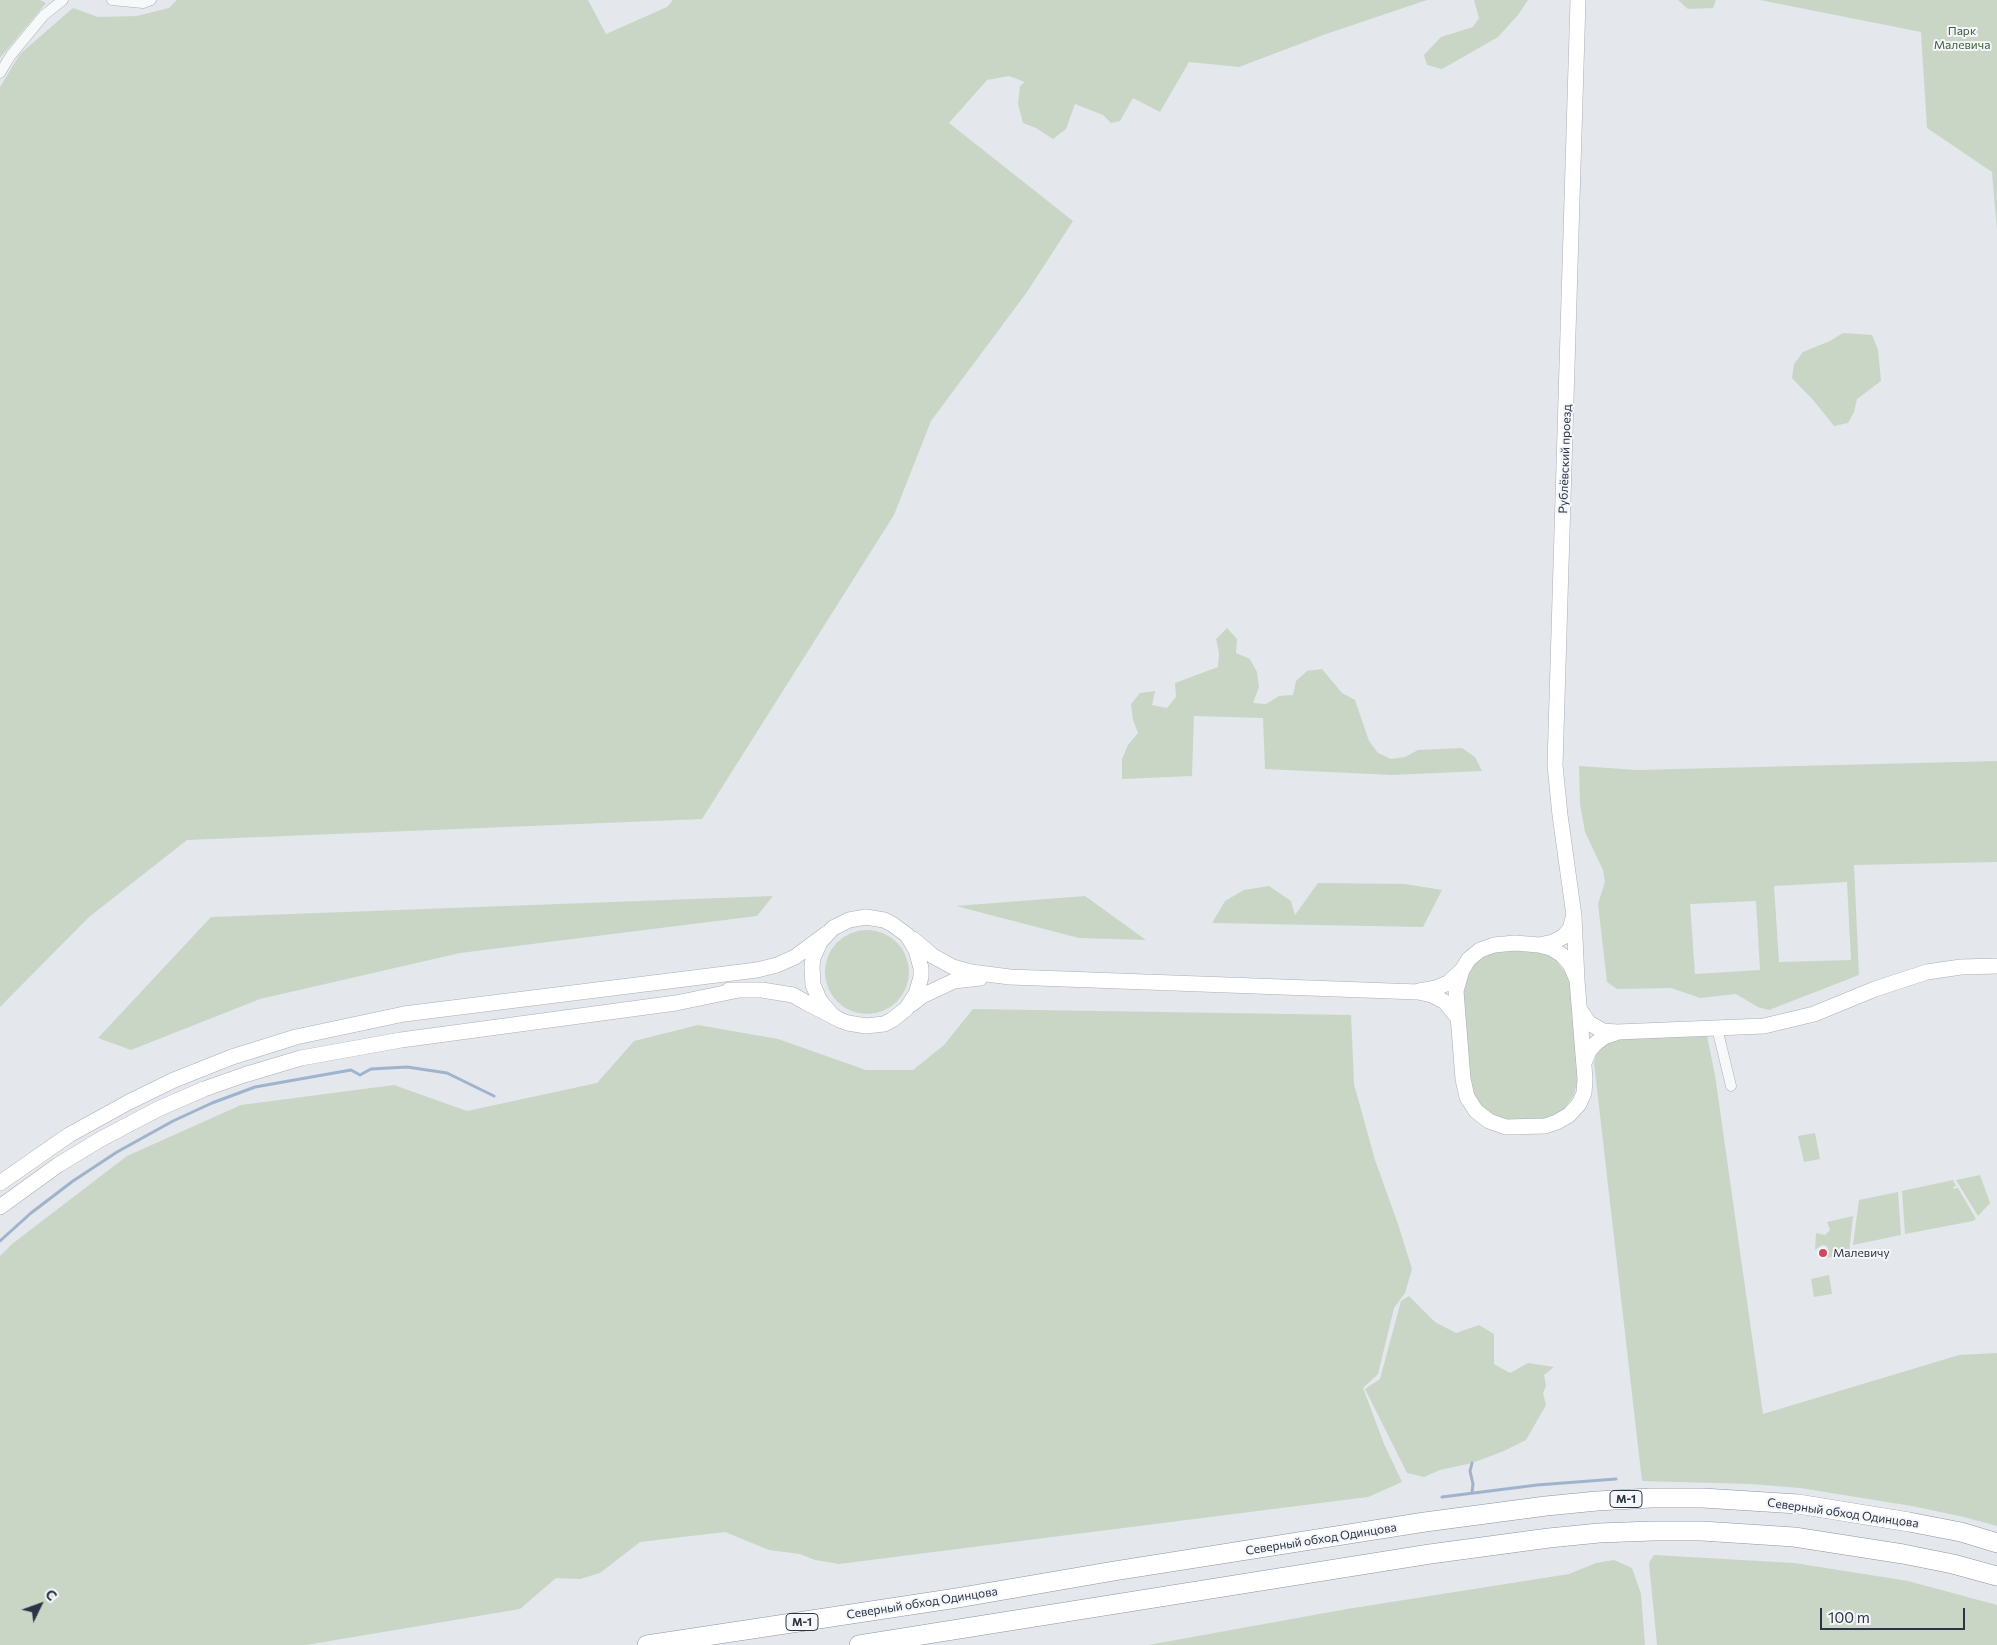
<!DOCTYPE html>
<html>
<head>
<meta charset="utf-8">
<style>
	body { margin:0 }
	#map { position:relative; width:1997px; height:1645px; overflow:hidden; background:#e4e7ec; font-family:Commissioner,sans-serif }
	canvas { display:block }
	.north { position:absolute; left:15px; top:1580px; width:50px; height:50px; -webkit-text-stroke:4px #f4f6f9; paint-order:stroke; rotate:48deg; font-size:14px; font-weight:700; line-height:20px; text-align:center; color:#2b3445 }
	.north::after { content:''; display:block; margin:auto; width:18px; height:22px; background:#2b3445; clip-path:polygon(50% 0,100% 100%,50% 72%,0 100%) }
	.scale { position:absolute; left:1820px; top:1608px; width:145px; height:22px; box-sizing:border-box; border:2px solid #2b3445; border-top:0; padding-left:6px; font-size:15px; line-height:18px; white-space:nowrap; color:#2b3445; -webkit-text-stroke:4px #f4f6f9; paint-order:stroke }
</style>
</head>
<body>
<div id="map">
<canvas width="1997" height="1645"></canvas>
<div class="north">С</div>
<div class="scale">100 m</div>
</div>
<script>
const g = document.querySelector('canvas').getContext('2d');
g.lineJoin = 'round';
function paint(path, color) { g.fillStyle = color; g.fill(path, 'evenodd'); }
const poly = rows => new Path2D(rows.map(r => 'M' + r).join(''));
function strokePath(path, color, width, dash) { g.strokeStyle = color; g.lineWidth = width; g.lineCap = dash ? 'butt' : 'round'; g.setLineDash(dash || []); g.stroke(path); }
function label(font, color, halo, rows, align = 'center') {
  g.font = font + ' Commissioner,sans-serif'; g.lineWidth = 4; g.setLineDash([]); g.textBaseline = 'middle'; g.strokeStyle = halo; g.fillStyle = color; for (const [text, x, y, turn = 0] of rows) {
    g.save(); g.translate(x, y); g.rotate((+turn || 0) * Math.PI / 180); g.textAlign = isNaN(turn) ? turn : align; if (halo) g.strokeText(text, 0, 0); g.fillText(text, 0, 0); g.restore();
  }
}
paint(poly([
	[0,0,40,0,46,3,0,58],
	[177,0,588,0,606,34,667,7,673,0,1427,0,1326,34,1239,67,1189,62,1160,112,1133,98,1120,121,1111,123,1103,115,1075,104,1066,129,1053,139,1036,128,1023,123,1018,104,1020,86,1025,82,1009,76,987,80,949,123,1073,221,1027,292,931,421,894,515,702,819,187,840,89,917,0,1007,0,87,20,54,73,8,98,17,137,16,169,8],
	[1474,0,1528,0,1518,15,1498,37,1442,69,1427,65,1424,55,1441,37,1473,27,1479,18],
	[1678,0,1716,0,1713,8,1688,9],
	[1760,0,1997,0,1997,230,1992,172,1927,128,1921,32],
	[1843,333,1872,335,1878,350,1881,381,1857,399,1854,412,1848,423,1834,426,1814,401,1792,378,1794,364,1803,352,1830,341],
	[1227,628,1237,639,1236,653,1250,659,1257,672,1259,687,1253,703,1266,704,1279,696,1293,695,1296,681,1307,671,1322,669,1342,693,1355,700,1369,741,1378,753,1391,759,1405,757,1418,750,1462,748,1475,757,1482,771,1392,775,1265,769,1263,718,1194,716,1192,776,1122,779,1122,759,1128,745,1138,733,1133,720,1131,704,1140,693,1155,691,1152,705,1167,708,1176,697,1175,683,1218,667,1219,653,1216,639],
	[1997,761,1997,862,1854,865,1859,975,1769,1010,1758,1007,1736,994,1700,998,1671,988,1617,989,1607,982,1598,904,1605,882,1603,870,1585,832,1580,804,1579,766,1637,770],
	[1847,882,1851,960,1779,962,1774,886],
	[1756,901,1760,970,1695,974,1690,904],
	[1318,883,1405,884,1442,890,1423,927,1212,923,1225,901,1244,890,1269,886,1291,901,1295,915],
	[773,896,757,916,460,953,260,999,131,1050,98,1038,211,917],
	[1085,896,1146,940,1079,938,956,906],
	'825 972a42 42 0 1 1 84 0a42 42 0 1 1-84 0Z',
	[1529,948,1547,953,1555,959,1567,975,1570,985,1579,1074,1574,1095,1563,1110,1555,1115,1547,1118,1510,1121,1499,1118,1481,1109,1471,1093,1461,992,1464,980,1474,964,1490,952],
	[973,1009,1351,1015,1354,1084,1375,1160,1399,1227,1412,1269,1405,1293,1394,1308,1378,1374,1363,1388,1384,1444,1402,1482,1368,1497,839,1564,815,1560,800,1554,769,1550,725,1532,640,1542,600,1573,580,1579,556,1578,520,1609,306,1645,0,1645,0,1256,12,1244,127,1156,241,1105,394,1085,467,1111,597,1083,634,1041,698,1025,778,1039,866,1070,913,1070,944,1045],
	[1707,1036,1715,1075,1763,1414,1959,1355,1997,1353,1997,1526,1964,1517,1912,1506,1800,1488,1751,1484,1642,1481,1594,1063,1596,1054,1602,1047,1614,1039],
	[1815,1133,1820,1159,1804,1162,1798,1136],
	[1980,1175,1990,1203,1978,1216,1956,1180],
	[1953,1180,1956,1186,1953,1187,1954,1189,1958,1188,1976,1219,1973,1221,1905,1234,1902,1191],
	[1898,1192,1901,1235,1853,1245,1859,1200],
	[1853,1216,1849,1253,1826,1258,1829,1252,1827,1246,1822,1245,1815,1250,1816,1233,1825,1235,1830,1230,1827,1222],
	[1829,1275,1832,1294,1814,1297,1811,1279],
	[1409,1296,1435,1322,1456,1333,1479,1325,1494,1334,1494,1364,1510,1373,1528,1363,1554,1367,1544,1375,1546,1386,1543,1393,1546,1405,1526,1440,1504,1451,1472,1463,1440,1470,1424,1477,1407,1473,1365,1389,1380,1379,1401,1301],
	[1654,1555,1794,1563,1908,1581,1997,1605,1997,1645,1657,1645,1649,1563],
	[1614,1560,1632,1568,1641,1594,1645,1645,1148,1645,1347,1609,1569,1574,1596,1563]
]), '#c9d6c5');
strokePath(poly([
	[0,1241,31,1213,73,1181,117,1152,173,1121,212,1103,255,1087,351,1070,360,1075,371,1069,407,1067,447,1073,494,1096],
	[1472,1492,1473,1484,1470,1471,1472,1463],
	[1442,1497,1537,1485,1616,1479]
]), '#9fb4cc', 3);
const street = poly([
	[112,0,143,3,151,0],
	[0,73,11,55,44,15,63,0],
	[1717,1028,1731,1086]
]);
const secondary = poly([
	[913,939,933,956,953,967,971,972,1010,977,1418,992,1432,995,1445,1002,1458,1018],
	[1539,945,1551,948,1562,955,1570,964,1577,980,1585,1079,1584,1093,1579,1104,1569,1115,1557,1122,1545,1126,1506,1127,1489,1121,1476,1111,1467,1097,1463,1079,1456,991,1462,970,1469,959,1480,950,1494,945,1515,943,1539,945,1553,942,1563,937,1570,929,1573,918],
	[1577,980,1574,916,1560,815,1555,765,1578,0],
	[729,990,762,990,793,995,805,1002,840,1020,848,1023,866,1026,884,1024,892,1020,906,1009,916,994,921,977,921,968,916,950,907,935,892,924,884,920,866,917,849,920,833,928,820,942,813,958,812,967,813,985,820,1001,832,1015,840,1020],
	[1419,991,1436,988,1448,983,1462,970],
	[912,1004,922,996,954,981,980,978],
	[1580,1010,1589,1023,1603,1031,1617,1032,1764,1026,1814,1014,1875,989,1927,972,1961,967,1997,966],
	[1584,1063,1589,1051,1596,1043,1604,1037,1616,1033],
	[0,1183,69,1135,129,1102,174,1080,232,1057,296,1037,404,1014,757,970,777,965,795,957,826,934],
	[0,1207,58,1165,101,1139,158,1109,204,1089,244,1075,301,1058,401,1040,676,1003,739,990]
]);
const highway = poly([
	[647,1645,957,1598,1114,1571,1425,1522,1546,1506,1597,1501,1651,1498,1703,1498,1798,1504,1909,1522,1961,1532,1997,1543],
	[859,1645,1430,1554,1549,1538,1599,1533,1652,1531,1702,1531,1794,1537,1903,1554,1953,1564,1997,1576]
]);
strokePath(street, '#a9aeb7', 11);
strokePath(secondary, '#a9aeb7', 16);
strokePath(highway, '#8b94a3', 20);
strokePath(street, '#f7f8fa', 10);
strokePath(secondary, '#fff', 15);
strokePath(highway, '#fff', 19);
for (const [x, y, r, color] of [
	[1823,1253,5,"#d1495b"]
]) { const dot = new Path2D(); dot.arc(x, y, r, 0, 2 * Math.PI); g.fillStyle = color; g.fill(dot); strokePath(dot, '#f4f6f9', 2); }
for (const [x, y, w] of [
	[1626,1499,32],
	[802,1622,32]
]) { const box = new Path2D(); box.roundRect(x - w / 2, y - 8.5, w, 17, 4); g.fillStyle = '#f4f6f9'; g.fill(box); strokePath(box, '#2b3445', 1); }
label('bold 11px', '#2b3445', null, [
	["М-1",1626,1499],
	["М-1",802,1622]
]);
label('12px', '#3f6138', '#f4f6f9', [
	["Парк",1962,31],
	["Малевича",1962,45]
]);
label('12px', '#2b3445', '#f4f6f9', [
	["Рублёвский проезд",1565,459,-88],
	["Северный обход Одинцова",1843,1513,8],
	["Северный обход Одинцова",1321,1539,-9],
	["Северный обход Одинцова",922,1603,-9]
]);
label('12px', '#2b3445', '#f4f6f9', [
	["Малевичу",1833,1253]
], 'left');
</script>
</body>
</html>
